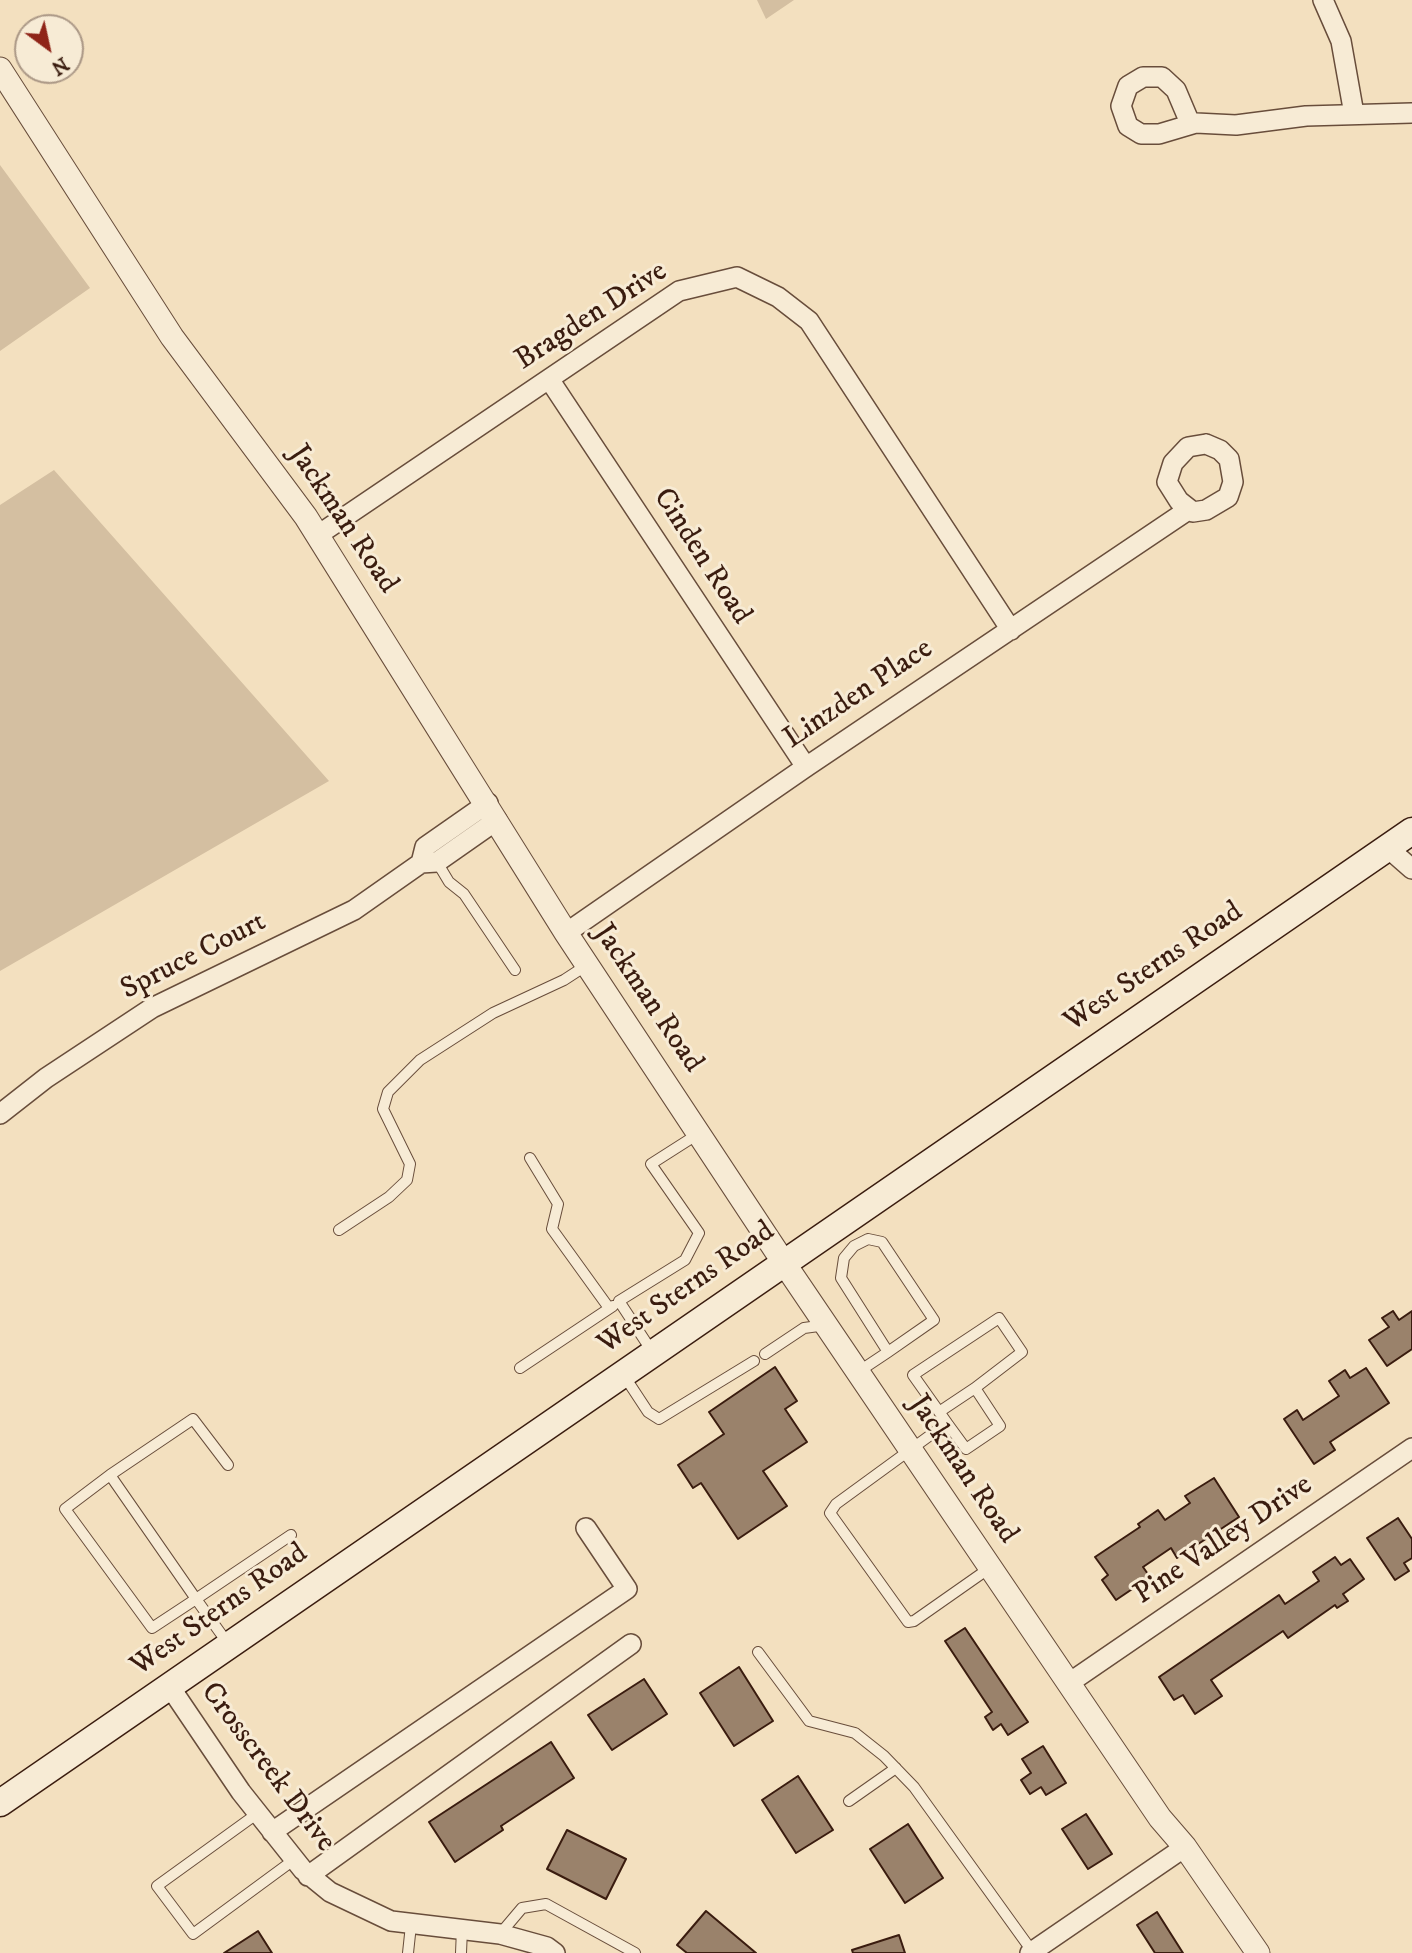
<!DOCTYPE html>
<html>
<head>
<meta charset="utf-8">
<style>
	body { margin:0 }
	#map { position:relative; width:1412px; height:1953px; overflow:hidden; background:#f3e0bf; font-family:"IM FELL DW Pica",serif }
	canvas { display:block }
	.north { position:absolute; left:14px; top:14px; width:70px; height:70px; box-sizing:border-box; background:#f7ebd5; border:2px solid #ab9886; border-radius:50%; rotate:147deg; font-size:19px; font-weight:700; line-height:28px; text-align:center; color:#3a1c0f }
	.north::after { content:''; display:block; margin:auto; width:24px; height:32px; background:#8f2418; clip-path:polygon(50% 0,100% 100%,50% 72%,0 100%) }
</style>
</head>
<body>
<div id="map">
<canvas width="1412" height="1953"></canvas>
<div class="north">N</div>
</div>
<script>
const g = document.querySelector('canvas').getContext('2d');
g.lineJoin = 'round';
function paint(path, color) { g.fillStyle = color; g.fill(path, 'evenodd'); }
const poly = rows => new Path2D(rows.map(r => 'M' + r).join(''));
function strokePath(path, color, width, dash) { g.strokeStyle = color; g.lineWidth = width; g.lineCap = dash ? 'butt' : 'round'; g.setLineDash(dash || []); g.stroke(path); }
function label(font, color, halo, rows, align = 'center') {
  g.font = font + ' "IM FELL DW Pica",serif'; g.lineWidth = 6; g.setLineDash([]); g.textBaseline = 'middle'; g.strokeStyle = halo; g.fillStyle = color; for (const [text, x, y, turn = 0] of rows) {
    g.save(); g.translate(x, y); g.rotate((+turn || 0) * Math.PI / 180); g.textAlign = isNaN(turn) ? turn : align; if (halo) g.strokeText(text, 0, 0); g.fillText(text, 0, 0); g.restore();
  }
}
paint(poly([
	[757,0,794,0,766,19],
	[0,165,90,288,0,351],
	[54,470,329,781,0,971,0,505]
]), '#d4bfa1');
const building = poly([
	[1393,1311,1399,1320,1412,1311,1412,1349,1387,1366,1369,1340,1389,1327,1382,1318,1393,1311],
	[775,1367,797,1401,785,1409,807,1442,763,1471,787,1506,738,1539,701,1483,693,1488,678,1465,724,1434,709,1412,775,1367],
	[1366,1368,1389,1403,1330,1442,1335,1450,1314,1464,1284,1419,1297,1410,1303,1420,1339,1396,1329,1381,1345,1370,1350,1378,1366,1368],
	[1214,1478,1239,1517,1177,1558,1171,1548,1143,1567,1150,1577,1116,1600,1102,1580,1108,1575,1095,1557,1140,1527,1138,1524,1158,1510,1165,1520,1190,1503,1185,1496,1214,1478],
	[1398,1518,1412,1539,1412,1558,1404,1563,1409,1571,1395,1580,1367,1538,1398,1518],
	[1335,1557,1341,1565,1350,1559,1364,1579,1343,1594,1348,1601,1337,1608,1335,1605,1288,1638,1283,1631,1211,1680,1222,1696,1195,1714,1183,1695,1174,1700,1159,1677,1279,1595,1285,1604,1319,1581,1313,1572,1335,1557],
	[965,1628,1028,1722,1008,1735,1001,1724,993,1730,985,1717,992,1712,945,1641,965,1628],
	[739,1667,773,1721,734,1746,700,1693,739,1667],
	[644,1679,667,1714,612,1750,588,1715,644,1679],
	[551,1742,574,1778,501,1826,503,1830,455,1862,429,1822,551,1742],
	[1043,1746,1066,1783,1046,1795,1041,1787,1030,1794,1021,1780,1031,1773,1022,1759,1043,1746],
	[798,1776,833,1830,796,1853,762,1800,798,1776],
	[1086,1814,1112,1854,1088,1869,1062,1829,1086,1814],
	[908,1824,943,1878,905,1903,870,1849,908,1824],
	[567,1830,626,1859,606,1899,547,1869,567,1830],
	[706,1911,756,1953,687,1953,677,1945,706,1911],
	[1157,1912,1183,1953,1155,1953,1137,1925,1157,1912],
	[258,1931,272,1953,224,1953,258,1931],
	[899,1935,905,1953,853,1953,852,1950,899,1935]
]);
paint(building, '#9a826b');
strokePath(building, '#3a1c0f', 2);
const service = poly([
	[437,862,449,882,464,894,515,970],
	[530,1158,558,1204,552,1229,609,1308],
	[339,1230,389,1197,407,1180,410,1164,383,1109,388,1092,420,1060,493,1013,564,980,587,965],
	[653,1353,619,1301,685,1260,699,1233,651,1164,698,1134],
	[765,1354,804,1328,826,1325],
	[520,1368,613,1306],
	[858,1372,888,1352,934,1320,882,1242,868,1239,854,1246,844,1258,841,1278,888,1352],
	[623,1374,648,1412,659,1419,754,1361],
	[939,1412,975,1388],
	[947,1423,913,1375,999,1318,1022,1352,975,1388,1000,1426,966,1449,947,1423,836,1504,830,1513,908,1622,914,1621,991,1567],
	[110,1475,65,1509,152,1628,196,1599,110,1475,193,1419,228,1465],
	[229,1645,196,1599,291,1535],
	[758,1652,809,1721,855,1733,884,1756,914,1787,1032,1951],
	[849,1801,896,1768],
	[258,1813,157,1886,193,1934,295,1859],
	[500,1934,522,1908,546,1904,635,1953],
	[408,1953,411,1925],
	[461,1953,462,1929]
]);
const minor = poly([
	[1323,0,1341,41,1354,114],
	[1190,123,1176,90,1162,77,1143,77,1128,86,1121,106,1128,126,1141,134,1159,134,1196,123,1236,125,1306,116,1412,113],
	[549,379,806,767],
	[1206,444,1220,450,1229,459,1233,482,1228,497,1206,510,1193,512,1179,501,1167,482,1173,463,1188,447,1206,444],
	[318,535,679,291,737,277,778,297,809,321,1011,630],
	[1388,848,1412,869],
	[421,863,425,847,488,803],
	[566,933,806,767,1188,510],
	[0,1114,46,1078,152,1008,354,910,421,863,437,862,497,820],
	[1069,1683,1412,1448],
	[170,1687,241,1792,303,1870,330,1892,391,1921,500,1934,547,1947,555,1953],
	[272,1832,627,1589,586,1528],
	[308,1876,631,1644],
	[1030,1953,1185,1847]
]);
const tertiary = poly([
	[0,69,172,337,306,517,566,933,784,1263,1160,1818,1185,1847,1258,1953]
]);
const secondary = poly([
	[0,1803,1412,831]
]);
strokePath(service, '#684d3b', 12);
strokePath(minor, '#684d3b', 22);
strokePath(tertiary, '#684d3b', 25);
strokePath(secondary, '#3a1c0f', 29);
strokePath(service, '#f7ebd5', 10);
strokePath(minor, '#f7ebd5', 19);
strokePath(tertiary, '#f7ebd5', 23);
strokePath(secondary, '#f7ebd5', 26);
label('30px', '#3a1c0f', '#f7ebd5', [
	["Bragden Drive",592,317,-33],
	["Jackman Road",342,520,56],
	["Cinden Road",701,557,57],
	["Linzden Place",859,695,-34],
	["Spruce Court",194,957,-27],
	["West Sterns Road",1154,968,-34],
	["Jackman Road",647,999,56],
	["West Sterns Road",687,1289,-35],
	["Jackman Road",962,1470,56],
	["Pine Valley Drive",1224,1541,-34],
	["West Sterns Road",220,1611,-35],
	["Crosscreek Drive",267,1768,53]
]);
</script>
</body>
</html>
